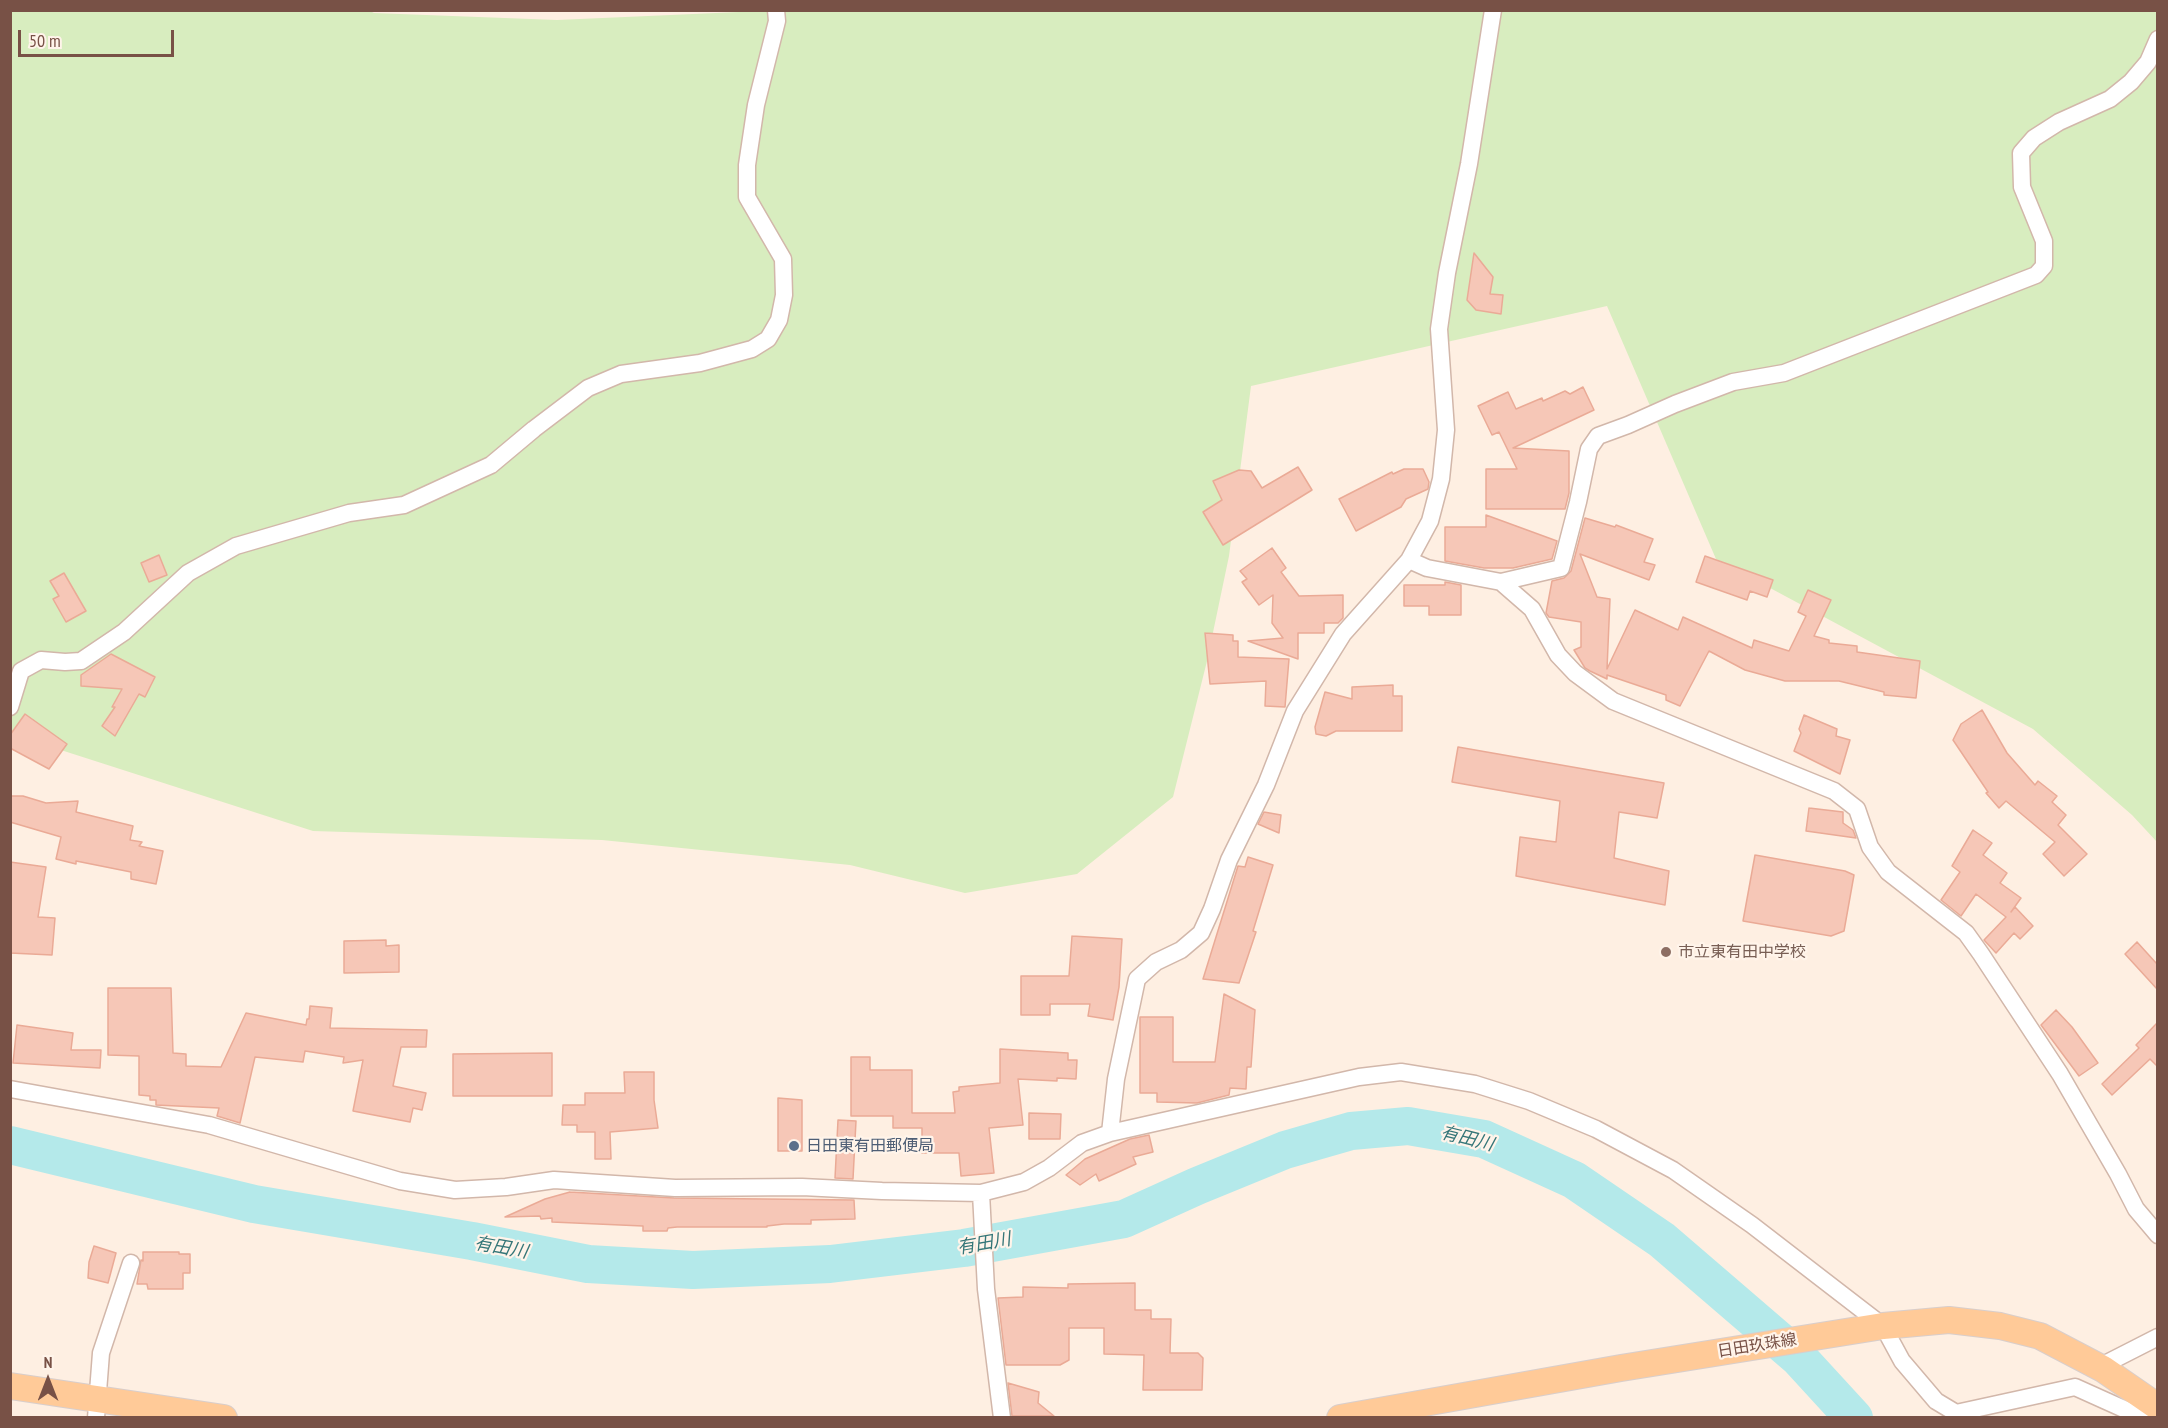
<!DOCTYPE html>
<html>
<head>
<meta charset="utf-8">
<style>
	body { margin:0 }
	#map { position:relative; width:2168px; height:1428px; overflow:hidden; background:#feefe2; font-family:"PT Sans Narrow",sans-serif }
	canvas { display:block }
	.frame { position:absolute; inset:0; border:12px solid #785146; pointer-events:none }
	.north { position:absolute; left:18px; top:1350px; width:60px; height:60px; -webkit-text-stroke:4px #fff4ea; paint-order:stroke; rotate:0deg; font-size:16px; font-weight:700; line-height:24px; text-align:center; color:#785146 }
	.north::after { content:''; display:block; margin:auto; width:21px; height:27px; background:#785146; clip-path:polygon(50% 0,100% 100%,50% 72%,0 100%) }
	.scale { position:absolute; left:18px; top:30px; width:156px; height:27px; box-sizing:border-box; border:3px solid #785146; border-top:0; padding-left:8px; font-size:18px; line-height:21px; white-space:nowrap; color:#785146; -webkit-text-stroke:4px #fff4ea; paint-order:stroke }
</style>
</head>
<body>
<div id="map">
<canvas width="2168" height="1428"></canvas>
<div class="frame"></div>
<div class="north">N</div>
<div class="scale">50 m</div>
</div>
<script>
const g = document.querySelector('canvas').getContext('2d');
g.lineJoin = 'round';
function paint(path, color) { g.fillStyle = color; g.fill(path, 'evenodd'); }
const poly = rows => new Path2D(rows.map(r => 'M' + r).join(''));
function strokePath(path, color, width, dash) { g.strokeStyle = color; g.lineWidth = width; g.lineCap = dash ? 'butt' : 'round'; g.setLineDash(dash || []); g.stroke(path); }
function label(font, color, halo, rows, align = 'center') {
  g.font = font + ' "PT Sans Narrow","Noto Sans JP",sans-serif'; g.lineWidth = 4.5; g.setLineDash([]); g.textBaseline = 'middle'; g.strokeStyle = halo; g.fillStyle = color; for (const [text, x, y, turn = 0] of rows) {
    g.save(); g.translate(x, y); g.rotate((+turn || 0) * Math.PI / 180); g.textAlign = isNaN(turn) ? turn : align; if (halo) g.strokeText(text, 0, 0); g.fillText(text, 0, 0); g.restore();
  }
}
paint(poly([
	[368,10,374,13,557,20,784,10,2157,11,2157,842,2132,815,2033,729,1716,559,1607,306,1251,386,1229,556,1207,661,1173,797,1077,874,965,893,850,865,602,840,313,831,11,734,11,11]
]), '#d8edbf');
strokePath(poly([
	[10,1145,254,1204,472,1241,588,1264,693,1270,830,1264,964,1248,1124,1219,1197,1186,1285,1150,1351,1131,1408,1126,1484,1139,1574,1180,1662,1240,1798,1357,1854,1418]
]), '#b4e9ea', 38);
const building = poly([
	[1474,253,1493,277,1490,294,1503,295,1501,314,1476,310,1467,300,1474,253],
	[1583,387,1594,410,1513,448,1569,451,1569,493,1565,509,1486,509,1486,469,1517,469,1499,432,1492,435,1478,406,1508,392,1516,409,1542,398,1543,401,1565,391,1570,394,1583,387],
	[1298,467,1312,490,1223,545,1203,512,1222,500,1213,481,1239,470,1251,471,1262,488,1298,467],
	[1404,469,1423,469,1429,482,1428,489,1406,499,1401,507,1356,531,1339,499,1392,472,1393,474,1404,469],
	[1486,515,1557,541,1552,559,1513,568,1484,568,1445,561,1445,527,1486,527,1486,515],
	[1585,518,1615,527,1616,525,1653,539,1644,562,1655,565,1649,580,1580,554,1597,597,1610,599,1607,669,1635,610,1678,630,1683,617,1752,648,1754,640,1789,651,1806,616,1798,612,1808,590,1831,600,1814,636,1829,640,1829,643,1857,646,1857,652,1920,661,1916,698,1884,695,1884,692,1839,681,1785,681,1745,670,1709,651,1680,706,1666,700,1666,695,1607,675,1607,679,1590,671,1585,668,1574,650,1581,647,1581,622,1549,617,1546,613,1552,581,1564,578,1571,571,1585,518],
	[1272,548,1286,568,1281,572,1299,596,1343,595,1343,618,1338,623,1324,623,1324,633,1298,633,1298,659,1248,641,1283,638,1272,623,1273,595,1259,605,1242,582,1247,579,1240,571,1272,548],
	[159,555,167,575,149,582,141,563,159,555],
	[1705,556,1773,580,1767,597,1750,591,1747,600,1696,582,1705,556],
	[64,573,86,611,66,622,53,599,59,596,50,581,64,573],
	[1445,582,1461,585,1461,615,1429,615,1429,606,1404,606,1404,585,1445,585,1445,582],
	[1205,633,1233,635,1233,641,1238,641,1238,657,1289,659,1285,707,1265,706,1266,681,1210,684,1205,633],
	[111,654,155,677,145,697,139,694,115,736,102,726,115,707,112,707,122,689,81,686,81,675,111,654],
	[1393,685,1393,696,1402,696,1402,731,1336,731,1326,736,1316,734,1315,727,1325,692,1352,699,1352,687,1393,685],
	[1982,710,2007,753,2035,785,2038,781,2057,796,2052,802,2066,815,2058,825,2087,854,2064,876,2043,854,2055,842,2006,801,1999,808,1986,793,1988,792,1953,740,1961,724,1982,710],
	[25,714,67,744,49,769,10,748,10,735,25,714],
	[1804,715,1837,729,1836,736,1850,740,1840,774,1794,751,1801,733,1799,729,1804,715],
	[1458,747,1664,783,1657,818,1619,812,1614,858,1669,871,1665,905,1516,876,1520,837,1556,842,1560,801,1452,782,1458,747],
	[10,796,23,796,46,803,78,801,76,812,133,826,130,840,142,842,139,846,163,851,156,884,131,879,131,872,76,861,76,864,56,859,61,837,10,822,10,796],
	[1809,808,1843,812,1843,823,1853,830,1856,838,1806,831,1809,808],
	[1264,812,1281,815,1279,833,1258,824,1264,812],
	[1973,830,1992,843,1983,855,2007,873,2000,883,2021,898,2011,912,2015,907,2033,926,2020,939,2014,933,1996,953,1984,940,2006,917,1976,894,1961,916,1941,900,1960,872,1952,866,1973,830],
	[1755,855,1845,871,1854,875,1844,931,1831,936,1743,921,1755,855],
	[1248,857,1273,865,1253,931,1256,932,1239,983,1203,979,1238,866,1245,867,1248,857],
	[10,862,46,867,38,917,55,918,52,955,10,953,10,862],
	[1072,936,1122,939,1119,987,1113,1020,1088,1016,1090,1004,1050,1004,1050,1015,1021,1015,1021,976,1069,976,1072,936],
	[386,940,386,946,399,945,399,972,344,973,344,941,386,940],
	[2137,942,2157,964,2157,989,2125,954,2137,942],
	[108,988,171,988,173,1053,186,1054,186,1066,221,1067,246,1013,306,1025,307,1019,309,1019,310,1006,332,1008,330,1028,427,1030,426,1047,401,1047,393,1086,426,1093,422,1110,413,1108,410,1122,353,1111,363,1060,343,1063,344,1057,305,1051,303,1062,255,1057,240,1123,217,1116,219,1108,156,1105,156,1100,150,1100,150,1096,139,1095,139,1056,108,1055,108,988],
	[1224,994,1255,1010,1251,1067,1247,1067,1246,1089,1230,1088,1229,1095,1197,1103,1157,1102,1157,1093,1140,1093,1140,1017,1173,1017,1173,1062,1215,1062,1224,994],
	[2056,1010,2072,1027,2098,1063,2079,1076,2041,1025,2056,1010],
	[2157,1023,2157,1066,2150,1059,2112,1095,2102,1084,2139,1048,2136,1045,2157,1023],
	[17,1025,73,1033,71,1050,101,1050,100,1068,13,1063,17,1025],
	[1000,1049,1068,1053,1068,1060,1077,1060,1076,1079,1057,1078,1057,1081,1018,1079,1023,1125,989,1128,994,1173,961,1176,959,1153,922,1153,922,1128,893,1128,893,1116,851,1116,851,1057,870,1057,870,1070,912,1070,912,1113,955,1113,953,1092,959,1091,959,1087,1000,1083,1000,1049],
	[552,1053,552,1096,453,1096,453,1054,552,1053],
	[624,1072,654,1072,654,1100,658,1128,610,1132,611,1159,595,1159,595,1132,577,1132,577,1125,562,1125,563,1105,585,1105,585,1093,625,1093,624,1072],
	[778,1098,802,1100,802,1151,778,1151,778,1098],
	[1029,1113,1061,1114,1060,1139,1029,1139,1029,1113],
	[838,1120,856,1121,853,1179,835,1178,838,1120],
	[1149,1135,1153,1152,1133,1157,1136,1164,1099,1181,1096,1174,1080,1185,1066,1175,1085,1159,1130,1139,1149,1135],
	[570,1192,674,1198,854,1200,855,1219,811,1220,811,1224,784,1224,767,1226,767,1227,677,1227,668,1228,667,1231,643,1231,643,1226,552,1222,552,1218,541,1219,540,1216,505,1217,545,1199,570,1192],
	[94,1246,116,1253,108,1283,88,1278,89,1262,94,1246],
	[143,1252,179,1252,179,1254,190,1254,190,1273,183,1273,183,1289,148,1289,147,1284,137,1284,141,1260,143,1261,143,1252],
	[1135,1283,1135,1310,1151,1310,1151,1319,1171,1319,1170,1353,1198,1353,1203,1358,1202,1390,1143,1390,1144,1355,1104,1354,1104,1328,1069,1328,1069,1360,1060,1365,1006,1365,998,1298,1023,1297,1023,1287,1068,1288,1068,1284,1135,1283],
	[1008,1383,1039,1392,1038,1403,1054,1416,1012,1416,1008,1383]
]);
paint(building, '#f6c7b7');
strokePath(building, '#eaaa96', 1.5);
const street = poly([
	[1409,560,1427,568,1501,582,1561,568,1578,502,1589,449,1598,436,1628,425,1675,404,1733,382,1784,373,2036,275,2044,266,2044,241,2022,187,2021,153,2034,138,2059,122,2110,99,2131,82,2148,62,2158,39],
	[1501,582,1532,609,1558,655,1575,673,1613,701,1834,791,1857,809,1870,847,1888,872,1966,933,1981,954,2060,1074,2118,1174,2136,1209,2158,1235],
	[10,707,21,671,41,660,65,662,81,661,124,632,188,573,236,546,349,513,404,505,491,465,534,429,588,388,621,374,700,363,752,349,768,339,779,320,784,295,783,259,747,197,747,165,756,105,777,21,776,10],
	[10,1089,209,1125,400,1181,455,1190,506,1187,554,1180,675,1188,802,1187,882,1191,981,1193,1024,1182,1049,1168,1082,1143,1110,1133,1359,1077,1401,1072,1475,1084,1529,1101,1596,1129,1673,1170,1752,1225,1883,1326,1902,1361,1936,1401,1956,1413,2075,1387,2135,1414,2158,1415],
	[1110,1133,1116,1079,1137,979,1156,962,1181,950,1201,933,1212,909,1229,860,1266,785,1295,711,1343,634,1409,560,1430,521,1441,479,1446,430,1439,329,1447,273,1469,164,1493,10],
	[981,1193,986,1289,1002,1418],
	[2103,1369,2109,1362,2158,1337],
	[96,1418,101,1353,131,1263]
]);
const primary = poly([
	[10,1386,224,1418],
	[1340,1418,1621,1368,1883,1326,1949,1320,2000,1326,2040,1336,2103,1369,2158,1407]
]);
strokePath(street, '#d2b7aa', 19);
strokePath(primary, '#d9cecb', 28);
strokePath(street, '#fff', 16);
strokePath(primary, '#ffca98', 26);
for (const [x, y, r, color] of [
	[1666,952,6,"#8d6e63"],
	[794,1146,6,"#5c6f8a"]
]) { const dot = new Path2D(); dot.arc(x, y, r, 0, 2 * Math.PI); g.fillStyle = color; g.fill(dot); strokePath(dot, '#fff4ea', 2); }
label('16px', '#785e54', '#fff4ea', [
	["市立東有田中学校",1678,952]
], 'left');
label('16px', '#4e5e75', '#fff4ea', [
	["日田東有田郵便局",806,1146]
], 'left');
label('16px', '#785146', '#fff4ea', [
	["日田玖珠線",1757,1346,-9]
]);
label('italic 18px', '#357678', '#fff4ea', [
	["有田川",1467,1139,14],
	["有田川",984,1244,-10],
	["有田川",501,1248,10]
]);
</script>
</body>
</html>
